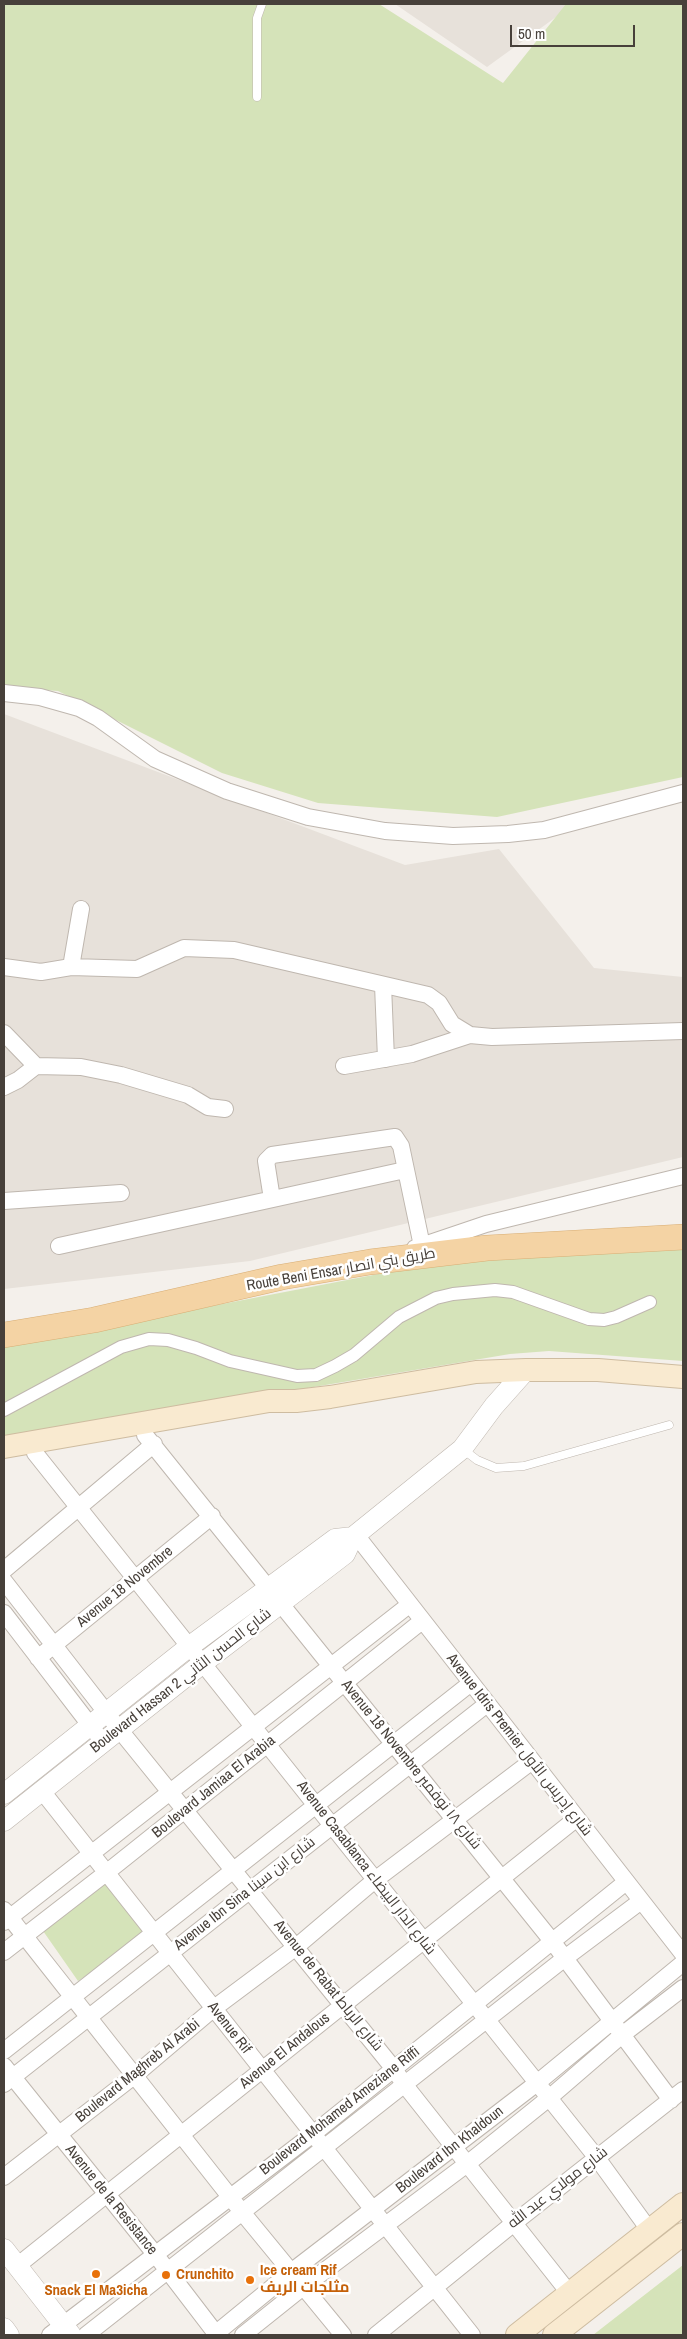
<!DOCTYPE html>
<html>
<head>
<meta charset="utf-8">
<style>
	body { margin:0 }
	#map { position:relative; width:687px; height:2339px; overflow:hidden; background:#f4f0eb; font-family:"Archivo Narrow",sans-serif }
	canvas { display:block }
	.frame { position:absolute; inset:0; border:5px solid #47403a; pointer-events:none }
	.scale { position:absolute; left:510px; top:25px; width:125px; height:22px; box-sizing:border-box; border:2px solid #47403a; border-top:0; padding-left:6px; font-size:15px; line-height:18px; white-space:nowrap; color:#47403a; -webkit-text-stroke:4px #fff; paint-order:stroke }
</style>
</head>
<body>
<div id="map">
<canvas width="687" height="2339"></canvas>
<div class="frame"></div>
<div class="scale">50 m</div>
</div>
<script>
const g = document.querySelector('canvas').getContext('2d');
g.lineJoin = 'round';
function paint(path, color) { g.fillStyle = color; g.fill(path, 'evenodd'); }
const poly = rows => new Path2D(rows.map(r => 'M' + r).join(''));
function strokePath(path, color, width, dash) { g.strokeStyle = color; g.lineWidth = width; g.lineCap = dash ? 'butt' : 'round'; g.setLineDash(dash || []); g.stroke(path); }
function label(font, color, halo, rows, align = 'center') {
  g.font = font + ' "Archivo Narrow",Cairo,sans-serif'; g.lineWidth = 5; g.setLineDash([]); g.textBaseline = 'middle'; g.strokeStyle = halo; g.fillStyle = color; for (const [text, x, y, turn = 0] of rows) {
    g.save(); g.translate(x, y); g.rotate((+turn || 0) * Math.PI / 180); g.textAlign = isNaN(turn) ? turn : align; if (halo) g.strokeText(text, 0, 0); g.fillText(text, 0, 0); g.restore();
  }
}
paint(poly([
	[395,4,574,4,487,67],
	[4,714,405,865,499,849,594,968,683,977,683,1157,250,1261,4,1289]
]), '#e7e1da');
paint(poly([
	[4,4,379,4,503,83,566,4,683,4,683,777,497,817,318,803,222,773,58,691,4,687],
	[683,1249,683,1361,549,1351,510,1354,4,1439,4,1346,420,1266,473,1258],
	[104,1877,148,1933,78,1981,41,1928],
	[683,2265,683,2335,593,2335]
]), '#d5e3b9');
const service = poly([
	[257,97,257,18,262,4],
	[464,1450,477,1460,496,1468,524,1466,669,1425]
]);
const pedestrian = poly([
	[4,1410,121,1347,149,1339,168,1340,196,1348,230,1361,297,1376,316,1375,335,1366,354,1355,399,1317,436,1298,453,1294,495,1290,513,1292,589,1319,604,1320,616,1317,650,1302]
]);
const minor = poly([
	[4,693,40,697,79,708,98,718,155,759,227,791,308,817,385,831,453,836,508,834,544,830,683,793],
	[4,967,41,972,71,967,137,969,184,948,234,950,428,995,439,1003,452,1024,470,1035,492,1037,683,1031],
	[71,967,81,909],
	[383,985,386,1059],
	[4,1033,36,1066],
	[344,1066,412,1054,470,1035],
	[4,1087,18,1080,36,1066,81,1067,121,1075,188,1095,208,1107,225,1109],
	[272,1199,266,1161,272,1155,395,1137,401,1146,422,1246],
	[4,1201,121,1193],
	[59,1246,405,1170],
	[415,1248,486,1224,683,1176],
	[145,1435,552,1941,671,2100],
	[35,1453,597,2158,650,2231],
	[356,1535,683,1954],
	[4,1570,154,1444],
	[4,1581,119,1729,394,2069,404,2084,570,2294],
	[4,1613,103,1742],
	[38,1658,212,1516],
	[42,1791,472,2335],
	[4,1910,242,2212,343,2335],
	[4,1922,409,1605],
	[4,1952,106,1873,422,1621],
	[4,2051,471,1683],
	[4,2066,155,2254,217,2335],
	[4,2084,487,1704],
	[4,2177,134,2076,213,2009,296,1947,375,1880,532,1761],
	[17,2266,577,1818],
	[50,2335,313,2134,626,1882],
	[86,2335,565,1958,641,1901],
	[214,2335,291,2272,537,2083,683,1963],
	[243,2335,303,2287,467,2164,549,2098,622,2035,683,1988],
	[376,2335,514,2223,683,2090]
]);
const tertiary = poly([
	[4,1794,190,1646,335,1539,353,1537],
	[4,1821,203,1663,345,1554,353,1537,462,1449,494,1406,526,1370],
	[4,2249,71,2335],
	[4,2328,9,2335]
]);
const secondary = poly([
	[4,1447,269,1401,296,1401,330,1397,476,1372,526,1370,598,1370,683,1377],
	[517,2335,683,2204],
	[554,2335,683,2234]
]);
const primary = poly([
	[4,1335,94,1320,282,1277,370,1262,487,1248,683,1237]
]);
strokePath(service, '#bfb7af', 9);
strokePath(pedestrian, '#bfb7af', 14);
strokePath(minor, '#bfb7af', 18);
strokePath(tertiary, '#bfb7af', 21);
strokePath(secondary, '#cebca0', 24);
strokePath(primary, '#d8ae75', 26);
strokePath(service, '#fff', 8);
strokePath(pedestrian, '#fff', 12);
strokePath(minor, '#fff', 16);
strokePath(tertiary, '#fff', 20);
strokePath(secondary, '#f9ead0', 22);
strokePath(primary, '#f4d3a4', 25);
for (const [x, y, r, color] of [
	[96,2274,5,"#e8710a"],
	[166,2275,5,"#e8710a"],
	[250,2280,5,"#e8710a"]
]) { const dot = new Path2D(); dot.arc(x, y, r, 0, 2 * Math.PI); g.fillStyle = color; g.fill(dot); strokePath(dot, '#fff', 2); }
label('15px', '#47403a', '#fff', [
	["Route Beni Ensar طريق بني انصار",341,1270,-10],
	["Avenue 18 Novembre",125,1587,-39],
	["Boulevard Hassan 2 شارع الحسن الثاني",181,1681,-38],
	["Avenue Idris Premier شارع إدريس الأول",519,1745,52],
	["Avenue 18 Novembre شارع ١٨ نوفمبر",411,1765,51],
	["Boulevard Jamiaa El Arabia",214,1787,-39],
	["Avenue Casablanca شارع الدار البيضاء",366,1868,52],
	["Avenue Ibn Sina شارع ابن سينا",245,1894,-38],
	["Avenue de Rabat شارع الرباط",328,1986,51],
	["Avenue Rif",229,2028,52],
	["Avenue El Andalous",285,2051,-39],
	["Boulevard Maghreb Al Arabi",138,2071,-39],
	["Boulevard Mohamed Ameziane Riffi",340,2111,-38],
	["Boulevard Ibn Khaldoun",450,2150,-38],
	["شارع مولاي عبد الله",558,2188,-38],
	["Avenue de la Resistance",111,2200,51]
]);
label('bold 15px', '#c56008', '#fff', [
	["Ice cream Rif",260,2271],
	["مثلجات الريف",260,2288],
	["Crunchito",176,2275],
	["Snack El Ma3icha",96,2291,"center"]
], 'left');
</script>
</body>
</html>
